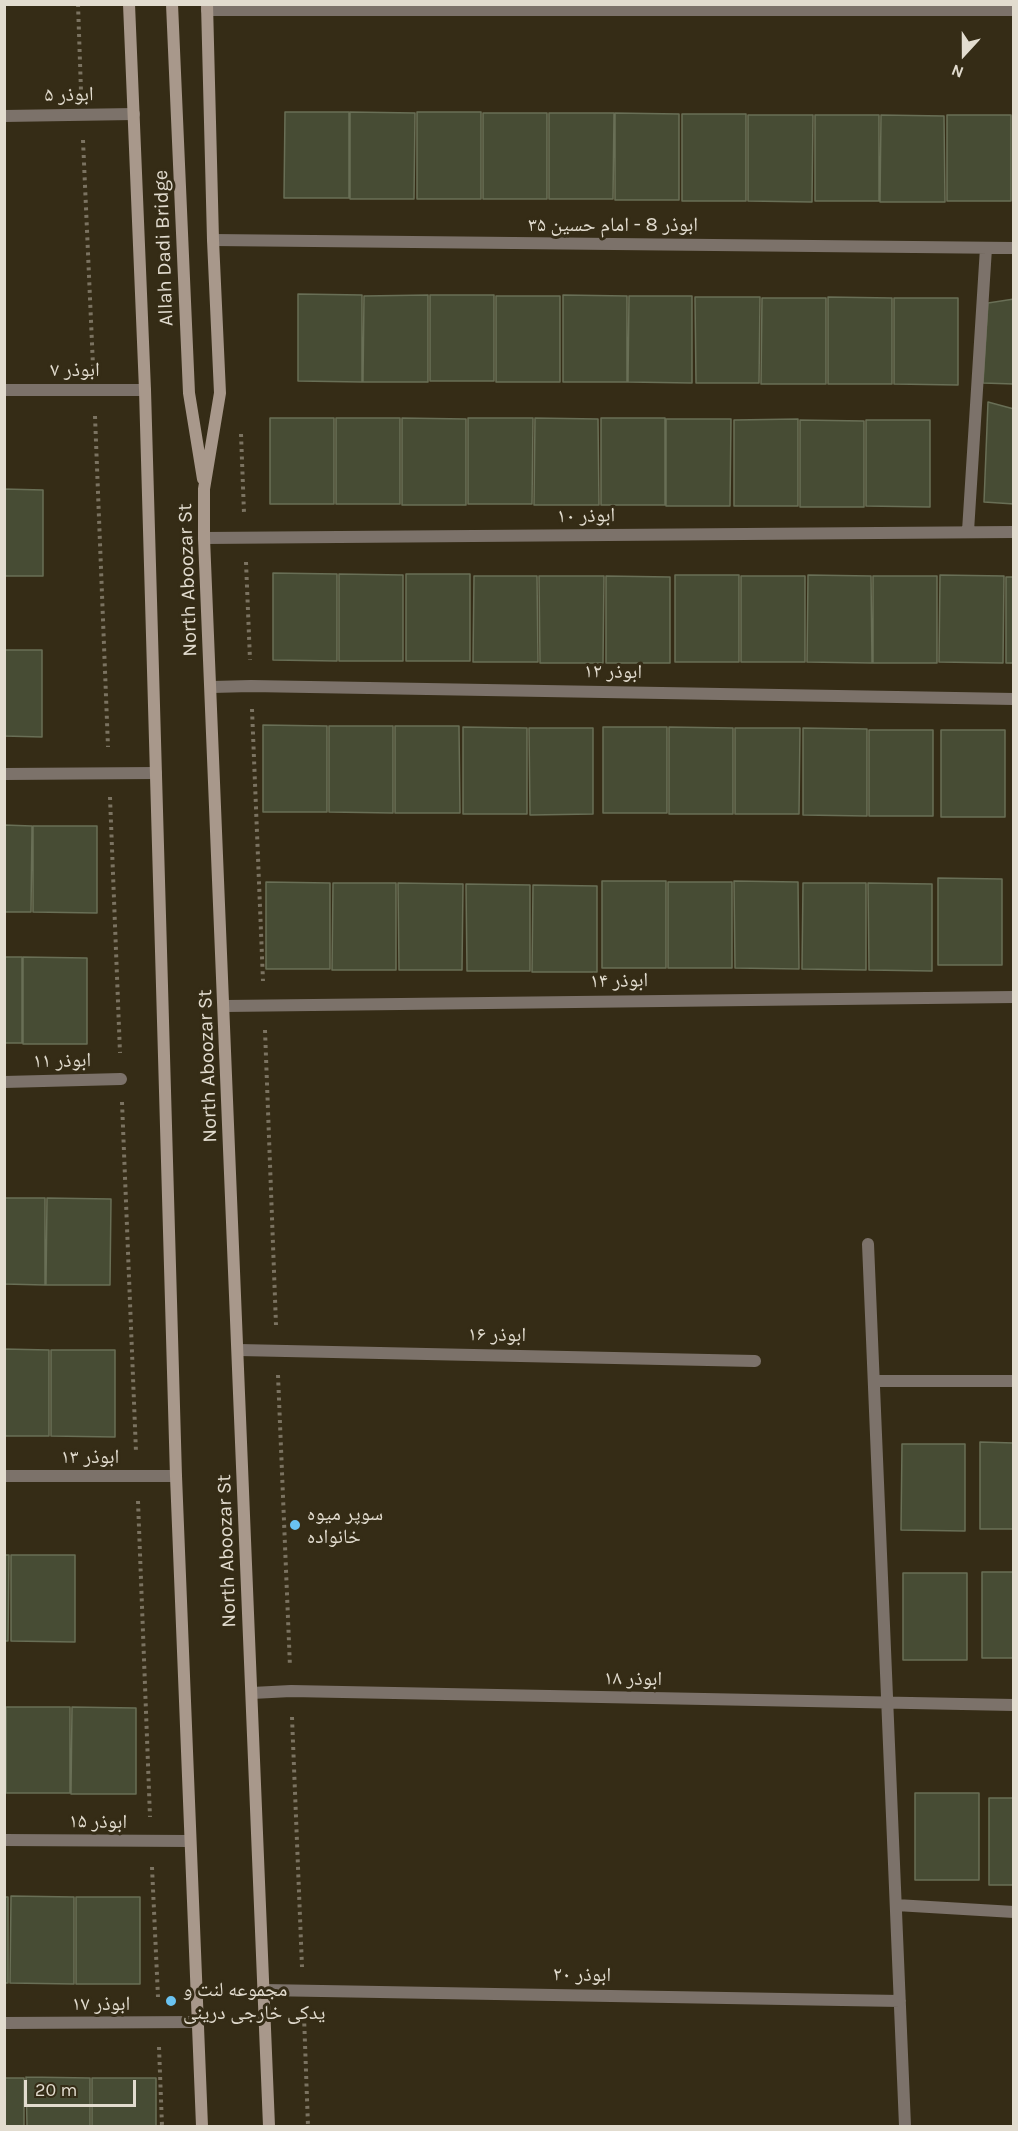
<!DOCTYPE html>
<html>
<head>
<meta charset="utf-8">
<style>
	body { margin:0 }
	#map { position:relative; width:1018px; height:2131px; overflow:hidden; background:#352c16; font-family:Karla,sans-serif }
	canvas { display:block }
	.frame { position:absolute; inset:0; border:6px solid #e2dccf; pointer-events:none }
	.north { position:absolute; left:934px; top:24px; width:60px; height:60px; -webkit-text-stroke:4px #352c16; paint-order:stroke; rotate:201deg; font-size:16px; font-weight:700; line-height:24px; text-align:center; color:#e2dccf }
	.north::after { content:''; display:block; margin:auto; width:21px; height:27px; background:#e2dccf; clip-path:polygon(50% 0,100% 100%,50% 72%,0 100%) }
	.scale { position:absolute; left:24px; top:2080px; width:112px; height:27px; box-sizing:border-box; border:3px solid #e2dccf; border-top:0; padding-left:8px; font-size:18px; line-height:21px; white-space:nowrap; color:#e2dccf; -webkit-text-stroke:4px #352c16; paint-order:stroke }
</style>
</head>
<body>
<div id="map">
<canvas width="1018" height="2131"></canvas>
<div class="frame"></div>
<div class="north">N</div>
<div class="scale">20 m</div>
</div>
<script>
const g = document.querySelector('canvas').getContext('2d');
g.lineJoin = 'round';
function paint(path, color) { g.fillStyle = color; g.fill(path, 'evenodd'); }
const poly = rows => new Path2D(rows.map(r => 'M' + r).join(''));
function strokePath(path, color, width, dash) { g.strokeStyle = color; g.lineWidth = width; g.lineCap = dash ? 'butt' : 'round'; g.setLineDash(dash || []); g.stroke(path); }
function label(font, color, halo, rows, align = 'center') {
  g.font = font + ' Karla,"Noto Naskh Arabic",sans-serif'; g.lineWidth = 6; g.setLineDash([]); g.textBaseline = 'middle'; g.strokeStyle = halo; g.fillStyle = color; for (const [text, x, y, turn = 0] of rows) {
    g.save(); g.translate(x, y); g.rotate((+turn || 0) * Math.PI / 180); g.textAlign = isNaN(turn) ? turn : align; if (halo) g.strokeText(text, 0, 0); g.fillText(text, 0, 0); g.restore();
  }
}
const building = poly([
	[285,112,349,112,349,198,284,198,285,112],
	[350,112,415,113,414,199,350,199,350,112],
	[417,112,481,112,481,199,417,199,417,112],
	[483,113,547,113,547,199,483,199,483,113],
	[549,113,614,113,613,199,549,199,549,113],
	[615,113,679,114,679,200,615,200,615,113],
	[682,114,746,114,746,201,682,201,682,114],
	[748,115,813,115,812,202,748,201,748,115],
	[815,115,879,115,879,201,815,201,815,115],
	[881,115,944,116,945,202,880,202,881,115],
	[947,115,1011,115,1011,201,947,201,947,115],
	[298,294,362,295,362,382,298,381,298,294],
	[428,295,428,382,363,382,364,296,428,295],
	[430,295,494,295,494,381,430,381,430,295],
	[563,295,627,296,627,382,563,382,563,295],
	[496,296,560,296,560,382,496,382,496,296],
	[629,296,692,296,692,383,628,382,629,296],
	[695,297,760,297,759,383,696,383,695,297],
	[828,297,892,298,892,384,828,384,828,297],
	[762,298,826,298,826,384,761,384,762,298],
	[894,298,958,298,958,385,894,384,894,298],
	[1014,299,1014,384,983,383,988,303,1014,299],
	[988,402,1014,409,1014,504,984,502,988,402],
	[270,418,334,418,334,504,270,504,270,418],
	[336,418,400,418,400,504,336,504,336,418],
	[402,418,466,419,466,505,402,505,402,418],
	[468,418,533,418,532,504,468,504,468,418],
	[535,418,598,419,599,505,534,505,535,418],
	[601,418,665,418,665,505,601,505,601,418],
	[666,419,731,419,730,506,666,506,666,419],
	[798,419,798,506,734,506,734,420,798,419],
	[800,420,864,421,864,507,800,507,800,420],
	[866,420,930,420,930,507,866,506,866,420],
	[4,489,43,490,43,576,4,576,4,489],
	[273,573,337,574,337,661,273,660,273,573],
	[339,574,403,575,403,661,339,661,339,574],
	[406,574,470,574,470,661,406,661,406,574],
	[675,575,739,575,739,662,675,662,675,575],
	[808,575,871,576,872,663,807,662,808,575],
	[940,575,1004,576,1003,663,939,662,940,575],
	[474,576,537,576,538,662,473,662,474,576],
	[539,576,604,576,603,663,540,663,539,576],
	[606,576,670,577,670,663,606,663,606,576],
	[741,576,805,576,805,662,741,662,741,576],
	[873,576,937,576,937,663,873,663,873,576],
	[1006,577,1014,577,1014,663,1006,663,1006,577],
	[4,650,42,650,42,737,4,736,4,650],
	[263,725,327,726,327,812,263,812,263,725],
	[329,726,393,726,393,813,329,812,329,726],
	[395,726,459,726,460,813,395,813,395,726],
	[463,727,527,728,527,814,463,814,463,727],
	[603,727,667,727,667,813,603,813,603,727],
	[669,727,733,728,733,814,669,814,669,727],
	[529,728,593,728,593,814,530,815,529,728],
	[735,728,800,728,799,814,735,814,735,728],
	[803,728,867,729,867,816,803,815,803,728],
	[869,730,933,730,933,816,869,816,869,730],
	[941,730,1005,730,1005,817,941,817,941,730],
	[4,825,32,826,31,912,4,912,4,825],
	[33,826,97,826,97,913,33,912,33,826],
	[938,878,1002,879,1002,965,938,965,938,878],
	[602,881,666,881,666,968,602,968,602,881],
	[734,881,798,882,799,969,735,968,734,881],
	[266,882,330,883,330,969,266,969,266,882],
	[668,882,732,882,732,968,668,968,668,882],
	[333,883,396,883,396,970,332,970,333,883],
	[398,883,463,884,462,970,399,970,398,883],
	[803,883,866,883,866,970,802,969,803,883],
	[868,883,932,884,932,971,869,970,868,883],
	[466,884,530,885,530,971,467,971,466,884],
	[533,885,597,886,597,972,532,972,533,885],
	[4,957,22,957,22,1043,4,1043,4,957],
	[23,957,87,958,87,1044,23,1044,23,957],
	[4,1198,45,1198,45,1285,4,1284,4,1198],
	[47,1198,111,1199,110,1285,46,1285,47,1198],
	[4,1349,49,1350,49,1436,4,1436,4,1349],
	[51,1350,115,1350,115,1437,51,1436,51,1350],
	[980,1442,1014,1443,1014,1529,980,1529,980,1442],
	[902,1444,965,1444,965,1531,901,1530,902,1444],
	[4,1555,9,1555,8,1641,4,1641,4,1555],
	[11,1555,75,1555,75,1642,11,1641,11,1555],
	[982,1572,1014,1572,1014,1658,982,1658,982,1572],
	[903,1573,967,1573,967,1660,903,1660,903,1573],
	[6,1707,70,1707,70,1793,6,1793,6,1707],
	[72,1707,136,1708,136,1794,71,1794,72,1707],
	[915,1793,979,1793,979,1880,915,1880,915,1793],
	[989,1798,1014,1798,1014,1885,989,1885,989,1798],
	[11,1896,74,1897,74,1984,10,1983,11,1896],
	[4,1897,8,1897,8,1983,4,1983,4,1897],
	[76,1897,140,1897,140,1984,76,1984,76,1897],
	[26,2077,90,2078,90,2126,27,2126,26,2077],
	[4,2078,24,2078,24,2126,4,2126,4,2078],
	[92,2078,156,2078,156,2126,92,2126,92,2078]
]);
paint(building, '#474c34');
strokePath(building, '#696f56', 1.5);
strokePath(poly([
	[78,4,81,91],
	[83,140,93,366],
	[95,416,108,747],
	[241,434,244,513],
	[246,562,250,660],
	[252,709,263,981],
	[110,797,120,1053],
	[265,1030,276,1325],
	[122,1102,136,1452],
	[278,1375,290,1667],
	[138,1501,150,1817],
	[292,1717,302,1967],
	[152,1867,158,1997],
	[304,2016,308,2126],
	[159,2047,162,2126]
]), '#7b7361', 4, [3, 4.5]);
strokePath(poly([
	[207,10,1014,10],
	[4,116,134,114],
	[213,240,1014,248],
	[4,390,145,390],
	[968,531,986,248],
	[204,538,1014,532],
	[212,687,251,686,1014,699],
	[4,774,156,773],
	[225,1006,1014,997],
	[4,1082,121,1079],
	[868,1244,905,2126],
	[239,1350,755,1361],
	[874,1381,1014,1381],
	[4,1476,176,1476],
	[252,1693,291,1691,1014,1705],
	[4,1840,190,1841],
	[896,1905,1014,1912],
	[264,1990,900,2001],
	[4,2023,198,2022]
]), '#7c726a', 12);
strokePath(poly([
	[129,4,145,390,176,1476,202,2126],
	[172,4,189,393,203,479],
	[207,4,213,240,220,393,204,489,204,538,269,2126]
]), '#a8988b', 12);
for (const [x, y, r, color] of [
	[295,1525,6,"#6ac3f1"],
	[171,2001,6,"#6ac3f1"]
]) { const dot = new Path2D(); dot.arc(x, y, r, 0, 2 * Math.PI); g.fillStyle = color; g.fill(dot); strokePath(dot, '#352c16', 2); }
label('20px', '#e2dccf', '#352c16', [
	["ابوذر ۵",69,95,-1],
	["ابوذر 8 - امام حسین ۳۵",613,225],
	["Allah Dadi Bridge",164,248,-92],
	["ابوذر ۷",75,370],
	["ابوذر ۱۰",586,516,-1],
	["North Aboozar St",188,580,-92],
	["ابوذر ۱۲",613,672,1],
	["ابوذر ۱۴",619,981,-1],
	["ابوذر ۱۱",62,1061,-1],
	["North Aboozar St",208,1066,-92],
	["ابوذر ۱۶",497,1335,1],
	["ابوذر ۱۳",90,1457],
	["North Aboozar St",227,1551,-92],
	["ابوذر ۱۸",633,1679,1],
	["ابوذر ۱۵",98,1822,1],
	["ابوذر ۲۰",582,1975,1],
	["ابوذر ۱۷",101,2004]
]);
label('20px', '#e2dccf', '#352c16', [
	["سوپر میوه",307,1514],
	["خانواده",307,1537],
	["مجموعه لنت و",183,1990],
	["یدکی خارجی درینی",183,2013]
], 'left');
</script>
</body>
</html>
